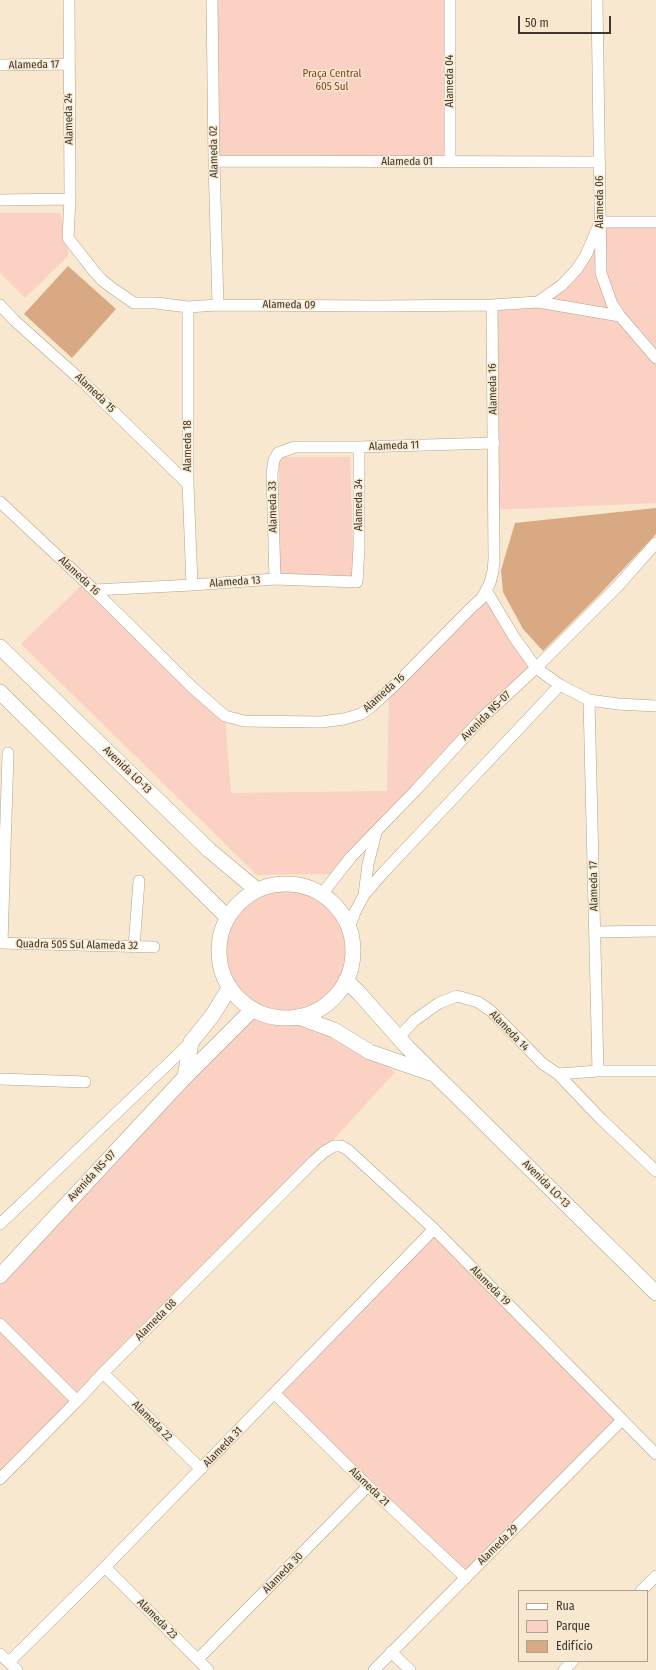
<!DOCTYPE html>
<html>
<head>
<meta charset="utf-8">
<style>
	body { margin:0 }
	#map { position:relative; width:656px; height:1670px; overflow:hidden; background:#f7e8cf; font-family:"Fira Sans Condensed",sans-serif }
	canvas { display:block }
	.legend { position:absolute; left:518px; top:1590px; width:130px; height:72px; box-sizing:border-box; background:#f7e8cf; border:1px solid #ada18e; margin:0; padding:5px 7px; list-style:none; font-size:12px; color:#3d372d }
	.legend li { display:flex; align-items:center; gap:8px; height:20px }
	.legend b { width:20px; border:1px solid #ada18e }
	.scale { position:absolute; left:518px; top:16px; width:93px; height:18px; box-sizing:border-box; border:2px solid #3d372d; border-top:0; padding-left:5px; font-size:12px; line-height:14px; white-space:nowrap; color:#3d372d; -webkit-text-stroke:3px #f7e8cf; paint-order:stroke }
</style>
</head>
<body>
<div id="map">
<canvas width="656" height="1670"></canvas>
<ul class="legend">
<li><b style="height:5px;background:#fff"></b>Rua</li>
<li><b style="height:11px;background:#fad1c2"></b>Parque</li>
<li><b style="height:11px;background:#d8a983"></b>Edifício</li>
</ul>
<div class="scale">50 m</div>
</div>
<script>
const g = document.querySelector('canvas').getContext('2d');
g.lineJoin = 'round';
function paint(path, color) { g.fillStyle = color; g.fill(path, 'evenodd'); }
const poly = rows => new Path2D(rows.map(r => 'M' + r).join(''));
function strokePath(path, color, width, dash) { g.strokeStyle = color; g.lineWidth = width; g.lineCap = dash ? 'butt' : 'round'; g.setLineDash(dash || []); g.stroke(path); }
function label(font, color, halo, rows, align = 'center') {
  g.font = font + ' "Fira Sans Condensed",sans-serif'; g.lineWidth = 3; g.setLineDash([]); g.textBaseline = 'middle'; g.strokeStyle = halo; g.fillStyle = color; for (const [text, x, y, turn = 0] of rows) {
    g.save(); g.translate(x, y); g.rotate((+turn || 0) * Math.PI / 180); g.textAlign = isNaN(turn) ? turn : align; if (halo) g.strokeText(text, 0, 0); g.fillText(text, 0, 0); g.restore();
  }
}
paint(poly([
	[214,0,450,0,450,162,214,161],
	[0,213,60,213,68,238,68,256,25,298,0,273],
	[600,222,656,222,656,503,494,510,492,305,538,302,562,285],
	[279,457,350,457,354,582,280,577],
	[85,582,225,716,231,793,387,791,389,690,486,590,536,668,336,874,257,875,21,644],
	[279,884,301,885,322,894,342,915,350,933,352,958,346,980,324,1006,299,1016,370,1052,395,1072,314,1161,0,1479,0,1270,252,1009,240,1000,230,987,222,971,219,946,220,934,227,917,235,906,257,890],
	[434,1229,622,1420,466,1578,275,1394]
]), '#fad1c2');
paint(poly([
	[68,266,116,309,72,358,24,314],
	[656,508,656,534,598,596,543,651,523,629,503,592,501,570,515,523]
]), '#d8a983');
const street = poly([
	[69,0,70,199,68,238,93,270,102,280,112,288,134,303,156,303,188,307,218,305,379,306,492,305,538,302,620,316],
	[212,0,214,161,218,305],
	[450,0,450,162],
	[597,0,601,273,612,304,620,316,656,358],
	[0,65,68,64],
	[214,161,599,162],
	[0,200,70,199],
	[538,302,562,285,577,269,586,255,600,222,656,222],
	[0,305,15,321,82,381,188,484],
	[188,307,188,484,192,585],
	[0,502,94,590,193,688,225,716,244,721,321,722,344,719,361,714,372,706,397,683,472,607,482,598,490,583,493,571,494,560,492,305],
	[275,579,272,473,274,460,278,453,295,447,359,447,494,443],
	[94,590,192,585,275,579,357,582,359,547,359,447],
	[486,590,514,637,536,668,560,685,589,700,618,704,656,706],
	[589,700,598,1071],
	[322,894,351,857,416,790,482,718,536,668,618,586,656,543],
	[364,895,368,864,376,833],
	[349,928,355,912,364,895,382,874,560,685],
	[595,932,656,931],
	[0,943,154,947],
	[2,943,8,753],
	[134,947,139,881],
	[398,1038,415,1020,439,1003,457,996,478,1002,491,1011,543,1064,558,1074,601,1119,656,1171],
	[558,1074,598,1071,656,1071],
	[0,1079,85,1082],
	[0,1224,191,1042],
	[0,1324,77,1401],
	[103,1373,201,1469],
	[275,1394,368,1486,466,1578],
	[0,1479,77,1401,103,1373,314,1161,324,1152,334,1146,341,1146,348,1150,434,1229,656,1454],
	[105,1567,208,1670],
	[641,1591,656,1576],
	[391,1652,410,1670],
	[0,1654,17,1670],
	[198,1659,368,1486],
	[9,1662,105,1567,434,1229],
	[374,1670,622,1420],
	[564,1670,573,1661]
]);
const secondary = poly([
	[0,647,209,850,257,890],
	[0,692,227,917],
	'219 951a67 67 0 1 1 134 0a67 67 0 1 1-134 0Z',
	[346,980,359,993,407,1047,656,1293],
	[298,1017,334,1030,370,1052,430,1073],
	[185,1077,191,1042,212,1016,230,987],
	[0,1276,185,1077,253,1009]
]);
strokePath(street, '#b1a38b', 12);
strokePath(secondary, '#b1a38b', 16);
strokePath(street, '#fff', 11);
strokePath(secondary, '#fff', 15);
label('11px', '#3d372d', '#f7e8cf', [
	["Alameda 17",34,65,-1],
	["Alameda 04",450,81,-90],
	["Alameda 24",69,119,-91],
	["Alameda 02",214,152,-91],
	["Alameda 01",407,162],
	["Alameda 06",600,202,-90],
	["Alameda 09",289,305,1],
	["Alameda 16",493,389,-91],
	["Alameda 15",95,393,44],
	["Alameda 18",188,446,-90],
	["Alameda 11",394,446,-2],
	["Alameda 34",359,505,-90],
	["Alameda 33",273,507,-91],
	["Alameda 16",79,576,43],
	["Alameda 13",235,582,-4],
	["Alameda 16",384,693,-42],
	["Avenida NS-07",486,716,-45],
	["Avenida LO-13",127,770,44],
	["Alameda 17",594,886,-91],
	["Quadra 505 Sul Alameda 32",77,945,1],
	["Alameda 14",509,1031,46],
	["Avenida NS-07",92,1176,-47],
	["Avenida LO-13",546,1184,45],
	["Alameda 19",490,1286,45],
	["Alameda 08",156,1320,-45],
	["Alameda 22",152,1421,45],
	["Alameda 31",223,1447,-46],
	["Alameda 21",369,1487,44],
	["Alameda 29",498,1545,-45],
	["Alameda 30",283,1573,-46],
	["Alameda 23",157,1619,45]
]);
label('11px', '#863f25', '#f7e8cf', [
	["Praça Central",332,74],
	["605 Sul",332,87]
]);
</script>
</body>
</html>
